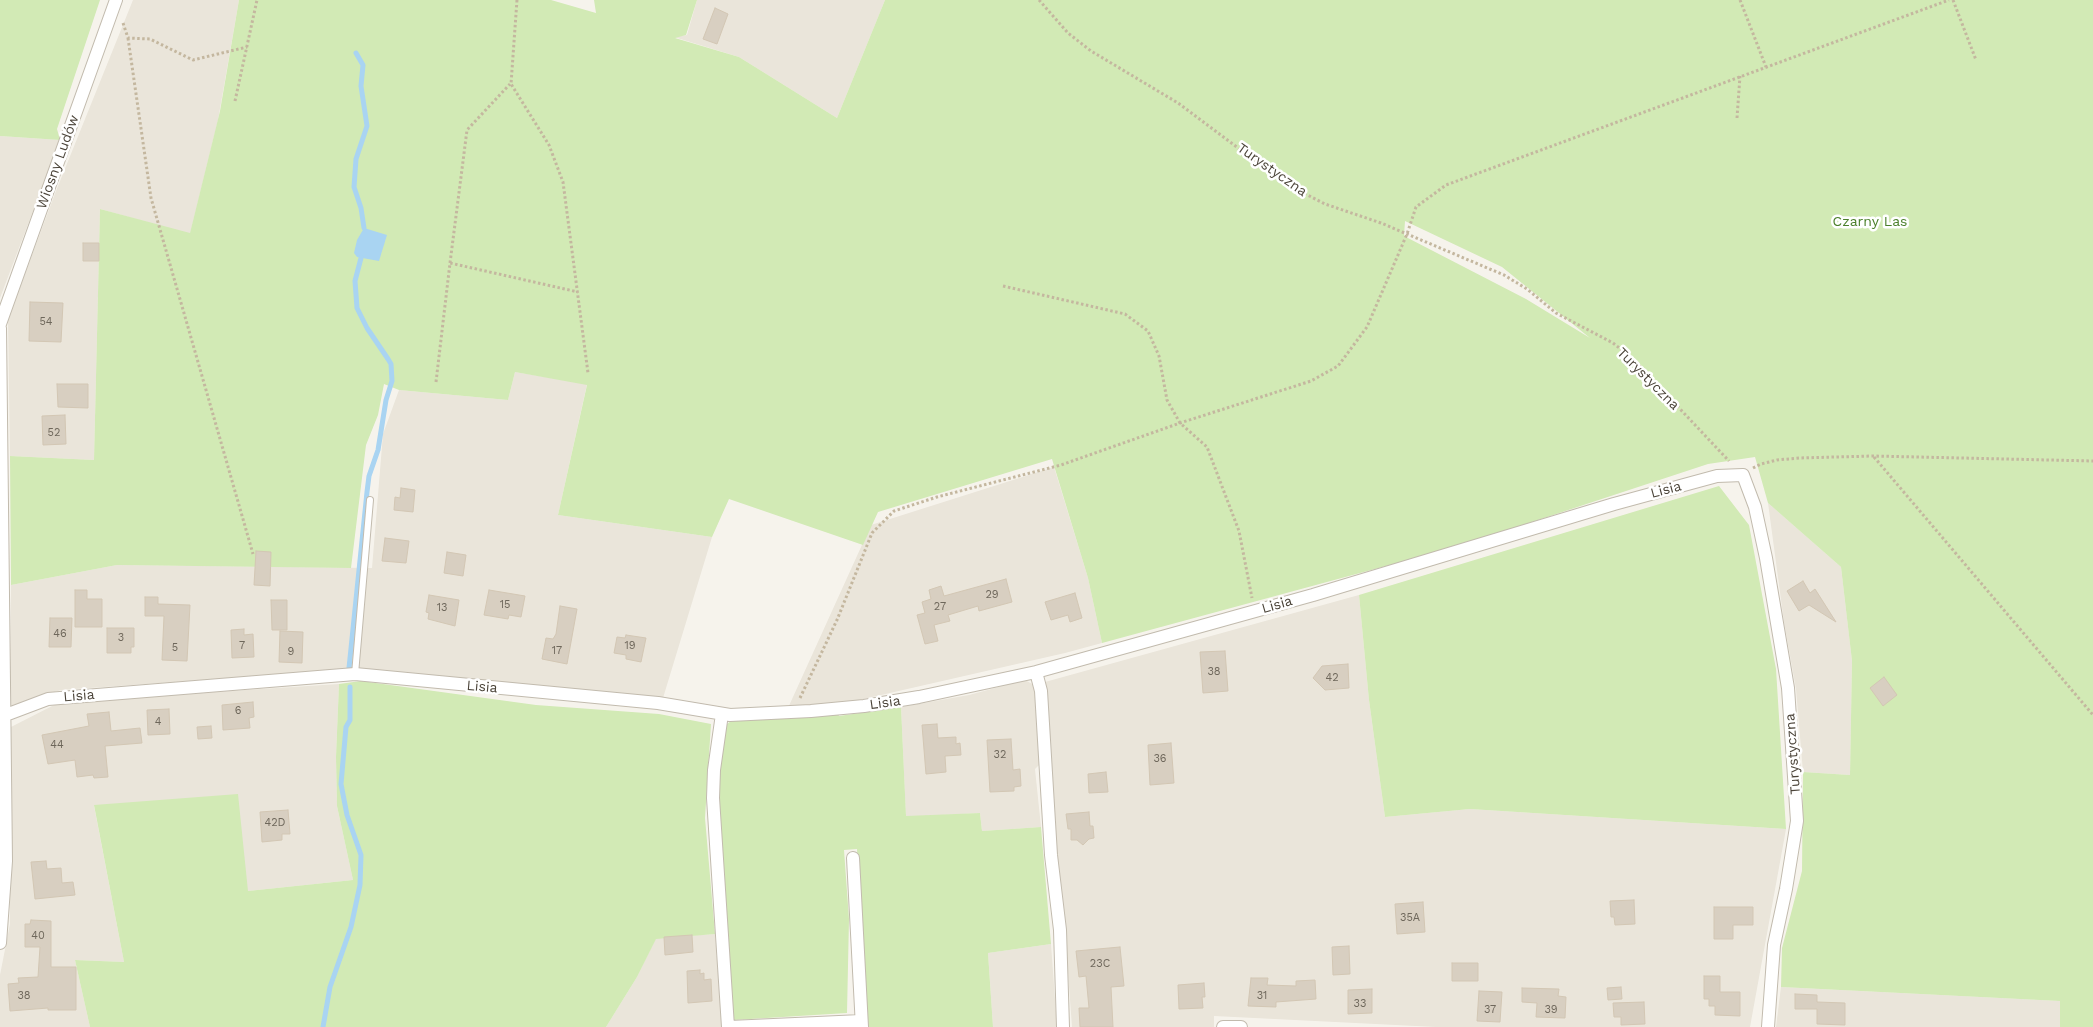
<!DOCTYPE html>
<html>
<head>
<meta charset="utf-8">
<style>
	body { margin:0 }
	canvas { display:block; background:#f6f3ec }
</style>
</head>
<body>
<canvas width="2093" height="1027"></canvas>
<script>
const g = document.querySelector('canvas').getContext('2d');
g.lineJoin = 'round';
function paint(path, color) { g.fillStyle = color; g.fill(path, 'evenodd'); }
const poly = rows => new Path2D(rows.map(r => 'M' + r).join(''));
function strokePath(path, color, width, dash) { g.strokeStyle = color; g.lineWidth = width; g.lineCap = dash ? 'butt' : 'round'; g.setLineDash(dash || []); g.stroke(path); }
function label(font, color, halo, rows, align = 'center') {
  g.font = font + ' "Work Sans",sans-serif'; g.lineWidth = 5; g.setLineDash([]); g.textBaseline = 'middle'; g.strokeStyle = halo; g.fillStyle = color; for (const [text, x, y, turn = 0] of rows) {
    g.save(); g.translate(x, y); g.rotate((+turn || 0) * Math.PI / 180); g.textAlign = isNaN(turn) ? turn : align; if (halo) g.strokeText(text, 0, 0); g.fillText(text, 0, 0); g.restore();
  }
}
paint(poly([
	[133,0,239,0,218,120,190,234,100,209,94,460,10,456,8,319,56,191],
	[697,0,885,0,837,118,739,57,674,37,687,35],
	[0,136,60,140,0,298],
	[515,372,587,384,558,515,712,537,663,698,315,672,61,690,10,706,11,585,117,565,372,568,383,434,399,390,508,400],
	[1054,467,1088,578,1102,643,1065,653,811,711,788,708,871,525],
	[1768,503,1841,567,1852,661,1850,775,1803,772,1796,689,1784,622],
	[1359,595,1369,700,1385,817,1470,809,1786,829,1750,1027,1436,1027,1214,1016,1214,1027,1072,1027,1063,903,1057,866,1045,682],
	[1025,680,1034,685,1040,764,1035,769,1041,827,982,831,980,813,906,817,901,707,969,695],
	[339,684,336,757,337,806,353,880,248,891,94,806,124,962,75,960,90,1027,0,1027,0,975,10,924,9,728,60,702],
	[715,934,722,1027,606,1027,637,977,656,938],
	[1051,944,1057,1027,993,1027,988,953],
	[1781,987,2060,1001,2060,1027,1776,1027]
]), '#eae5da');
paint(poly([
	[0,0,100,0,57,129,60,140,0,136],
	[239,0,551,0,596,13,594,0,697,0,686,35,675,38,739,57,837,118,885,0,2093,0,2093,1027,2060,1027,2060,1001,1781,987,1782,948,1802,871,1803,772,1850,775,1852,661,1841,567,1768,503,1755,457,1708,464,1456,547,1102,643,1088,578,1052,459,878,512,863,545,729,499,712,537,558,515,587,385,515,372,508,400,399,390,384,384,378,415,366,445,351,568,117,565,11,585,10,456,94,460,100,209,190,233,220,111],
	[1405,221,1502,267,1590,338,1526,299,1404,236],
	[1719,486,1749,525,1776,669,1786,829,1470,809,1385,817,1369,700,1359,595],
	[361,681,536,705,659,714,711,724,705,818,715,934,656,939,637,977,606,1027,90,1027,75,960,124,962,94,805,238,794,248,891,353,880,337,806,336,757,339,684],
	[901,707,906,816,980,813,982,831,1041,827,1051,944,988,953,993,1027,866,1027,857,849,844,850,849,919,847,1013,734,1020,725,923,720,854,718,759,726,725,732,720,837,712,839,716]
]), '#d2eab5');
paint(poly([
	[364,228,387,235,379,261,357,257,354,253,357,240]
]), '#a9d4f2');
strokePath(poly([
	[356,53,363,65,361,86,367,126,356,159,354,187,361,208,364,228],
	[349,668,367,492,369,476,378,450,386,400,392,381,391,364,388,359,367,328,357,308,355,281,361,258],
	[323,1027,330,987,351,927,360,885,361,855,347,815,341,784,346,727,350,720,350,687]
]), '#a9d4f2', 5);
const building = poly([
	[715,8,728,14,717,44,703,39,715,8],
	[83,243,99,243,99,261,83,261,83,243],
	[30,302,63,303,61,342,29,341,30,302],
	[57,384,88,384,88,408,58,407,57,384],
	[65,415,66,444,43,445,42,416,65,415],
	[401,488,415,490,413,512,394,510,395,497,400,498,401,488],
	[385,538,409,541,406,563,382,561,385,538],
	[256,551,271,552,270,586,254,585,256,551],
	[447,552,466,555,463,576,444,573,447,552],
	[1006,579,1012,602,979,611,978,606,948,615,950,621,934,625,938,641,925,644,917,615,925,613,922,602,931,599,929,590,941,586,944,596,1006,579],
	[1803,581,1810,593,1815,589,1836,622,1809,605,1799,611,1787,591,1803,581],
	[75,590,87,590,87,599,102,599,102,627,75,627,75,590],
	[489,590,525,596,521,617,509,615,508,619,484,615,489,590],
	[1075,593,1082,618,1070,622,1068,615,1051,620,1045,602,1075,593],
	[429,595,459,600,455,626,428,619,429,613,426,612,429,595],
	[145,597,158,597,158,604,190,605,187,661,162,660,164,616,145,616,145,597],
	[271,600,287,600,287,630,272,630,271,600],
	[560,606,577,609,567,664,542,659,546,638,553,639,556,634,560,606],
	[50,618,72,618,71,647,49,647,50,618],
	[107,628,134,628,134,647,131,647,131,653,107,653,107,628],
	[244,629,244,635,253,634,254,657,232,658,231,630,244,629],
	[280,631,303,632,302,663,279,662,280,631],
	[626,635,646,638,641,662,626,659,626,655,614,653,617,637,625,638,626,635],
	[1225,651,1228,691,1203,693,1200,652,1225,651],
	[1348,664,1349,688,1325,690,1313,678,1322,666,1348,664],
	[1884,677,1897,695,1883,706,1870,688,1884,677],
	[253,702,254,717,249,718,250,728,223,730,222,705,253,702],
	[169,709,170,734,148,735,147,710,169,709],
	[109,712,111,731,140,728,142,743,105,746,108,777,94,778,93,775,77,777,75,760,48,764,42,735,89,726,87,714,109,712],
	[937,724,938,738,956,737,956,744,960,743,961,755,945,756,946,772,926,774,922,725,937,724],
	[211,726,212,738,198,739,197,727,211,726],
	[1011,739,1013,770,1020,769,1021,786,1014,787,1014,791,990,792,987,740,1011,739],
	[1171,743,1174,783,1150,785,1148,745,1171,743],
	[1106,772,1108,792,1089,793,1088,774,1106,772],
	[288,810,290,834,282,834,282,840,262,842,260,812,288,810],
	[1089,812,1090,826,1093,826,1094,838,1089,839,1083,845,1077,840,1071,840,1071,829,1068,829,1066,814,1089,812],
	[46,861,47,869,61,868,62,883,73,882,75,895,35,899,31,862,46,861],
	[1634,900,1635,924,1615,925,1614,917,1611,917,1610,901,1634,900],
	[1423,902,1425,932,1397,934,1395,904,1423,902],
	[1714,907,1753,907,1753,925,1733,925,1733,939,1714,939,1714,907],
	[31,920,51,921,51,967,76,967,76,1010,48,1010,48,1008,10,1011,8,984,19,983,18,978,38,977,40,947,25,947,25,924,30,924,31,920],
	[692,935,693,952,665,955,664,937,692,935],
	[1349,946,1350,974,1333,975,1332,947,1349,946],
	[1120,947,1124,986,1111,987,1113,1027,1080,1027,1079,1008,1089,1008,1086,976,1079,977,1076,951,1120,947],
	[1452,963,1478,963,1478,981,1452,981,1452,963],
	[700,970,700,974,704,973,704,980,711,979,712,1001,688,1003,687,971,700,970],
	[1704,976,1720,976,1720,992,1740,992,1740,1016,1715,1015,1715,1006,1709,1006,1709,999,1704,999,1704,976],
	[1251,978,1268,978,1267,985,1296,986,1296,981,1315,980,1316,999,1276,1002,1276,1007,1248,1006,1251,978],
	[1204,983,1205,997,1202,997,1203,1008,1179,1009,1178,985,1204,983],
	[1621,987,1622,999,1608,1000,1607,988,1621,987],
	[1522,988,1559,989,1558,996,1566,997,1565,1018,1536,1017,1537,1003,1522,1002,1522,988],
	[1372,989,1372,1013,1348,1014,1348,990,1372,989],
	[1479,991,1502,992,1500,1022,1477,1021,1479,991],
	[1795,994,1817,995,1817,1002,1845,1003,1845,1025,1817,1024,1817,1009,1795,1009,1795,994],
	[1644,1002,1645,1024,1621,1025,1621,1017,1614,1017,1613,1003,1644,1002]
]);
paint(building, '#d8cfc1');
strokePath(building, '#d3c7b4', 1);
const service = poly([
	[355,674,370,500]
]);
const minor = poly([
	[0,324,116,0],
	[0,328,6,861,0,943],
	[1036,672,1041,691,1051,855,1060,930,1063,1027],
	[722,714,714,770,713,798,728,1027],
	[3,716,48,699,355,674,658,703,730,715,811,711,864,706,919,697,1036,672,1313,595,1614,504,1717,476,1743,475,1755,507,1766,558,1788,688,1797,821,1786,889,1774,945,1768,1027],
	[853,858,862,1027],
	[730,1027,861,1021],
	[1223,1027,1241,1027]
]);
strokePath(service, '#c2bbae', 8);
strokePath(minor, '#c2bbae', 14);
strokePath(poly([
	[517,0,511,84,549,145,563,182,588,373],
	[1039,0,1068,33,1091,51,1178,103,1286,184,1325,204,1381,223,1504,275,1527,289,1556,313,1613,343,1633,359,1729,461],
	[1740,0,1766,67],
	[1953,0,1976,60],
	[123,23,128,38,150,39,193,60,247,47],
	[128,38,151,198,253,554],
	[235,101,257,0],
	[1737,118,1740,76],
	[450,263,467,130,510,84],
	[1003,286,1125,314,1148,331,1159,356,1167,400,1180,423,1207,447,1239,531,1252,598],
	[436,382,450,263,578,292],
	[1874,457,2093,715],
	[1753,468,1761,464,1777,460,1799,458,1873,456,2093,461],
	[800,698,837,620,872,533,894,511,937,497,1061,465,1180,423,1311,381,1338,366,1367,327,1407,234,1416,207,1446,185,1949,0]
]), '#c4b79f', 3, [2.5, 2.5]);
strokePath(service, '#fff', 6);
strokePath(minor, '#fff', 12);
label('11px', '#6e675b', null, [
	["54",46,322],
	["52",54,433],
	["29",992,595],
	["15",505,605],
	["27",940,607],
	["13",442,608],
	["46",60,634],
	["3",121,638],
	["7",242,646],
	["19",630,646],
	["5",175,648],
	["17",557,651],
	["9",291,652],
	["38",1214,672],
	["42",1332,678],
	["6",238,711],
	["4",158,722],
	["44",57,745],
	["32",1000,755],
	["36",1160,759],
	["42D",275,823],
	["35A",1410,918],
	["40",38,936],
	["23C",1100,964],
	["38",24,996],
	["31",1262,996],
	["33",1360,1004],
	["37",1490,1010],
	["39",1551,1010]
]);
label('14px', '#4b4439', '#fff', [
	["Wiosny Ludów",58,162,-70],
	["Turystyczna",1272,170,35],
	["Turystyczna",1648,379,45],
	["Lisia",1666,490,-15],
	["Lisia",1277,605,-16],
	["Lisia",482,687,5],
	["Lisia",79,696,-5],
	["Lisia",885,703,-8],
	["Turystyczna",1793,754,-94]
]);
label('14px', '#4a7f2a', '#fff', [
	["Czarny Las",1870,222]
]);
</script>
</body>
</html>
